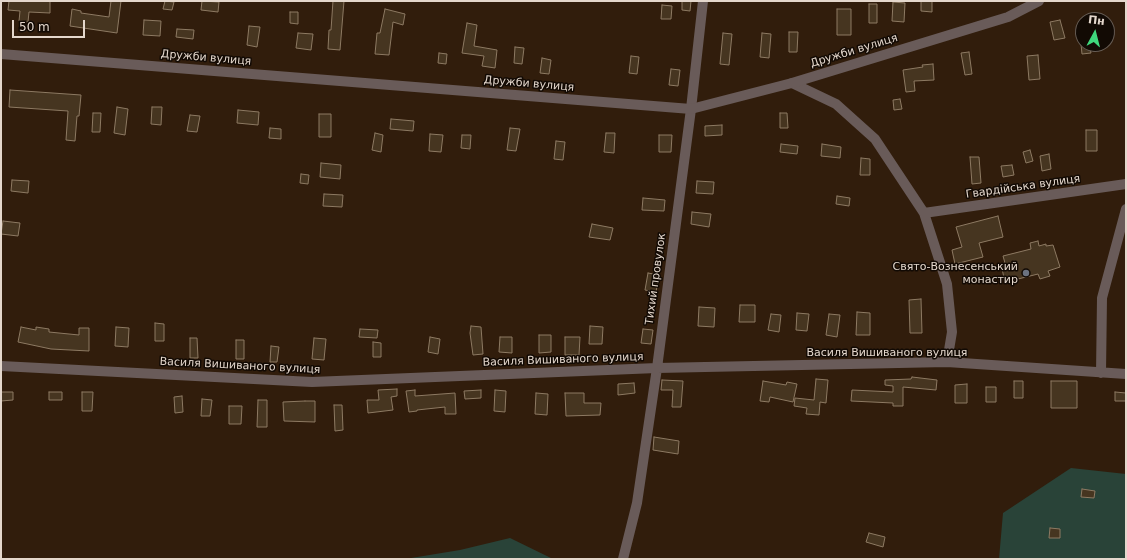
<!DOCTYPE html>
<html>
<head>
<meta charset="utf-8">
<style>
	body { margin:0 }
	#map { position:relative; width:1127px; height:560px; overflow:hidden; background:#311d0c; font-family:"DejaVu Sans",sans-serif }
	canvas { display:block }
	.frame { position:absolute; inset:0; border:2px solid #e4d7cc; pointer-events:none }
	.north { position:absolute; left:1075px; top:12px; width:40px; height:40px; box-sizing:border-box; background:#120a04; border:1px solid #665c54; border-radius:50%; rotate:7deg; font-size:11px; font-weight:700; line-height:16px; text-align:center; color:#e4d7cc }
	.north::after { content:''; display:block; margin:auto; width:14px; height:18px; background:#3fd77d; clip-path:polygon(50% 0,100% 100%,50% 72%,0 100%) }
	.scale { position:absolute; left:12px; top:20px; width:73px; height:18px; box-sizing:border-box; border:2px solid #e4d7cc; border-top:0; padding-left:5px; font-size:12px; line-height:14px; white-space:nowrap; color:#e4d7cc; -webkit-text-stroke:3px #120a04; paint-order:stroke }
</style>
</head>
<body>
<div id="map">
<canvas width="1127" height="560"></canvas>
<div class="frame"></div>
<div class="north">Пн</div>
<div class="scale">50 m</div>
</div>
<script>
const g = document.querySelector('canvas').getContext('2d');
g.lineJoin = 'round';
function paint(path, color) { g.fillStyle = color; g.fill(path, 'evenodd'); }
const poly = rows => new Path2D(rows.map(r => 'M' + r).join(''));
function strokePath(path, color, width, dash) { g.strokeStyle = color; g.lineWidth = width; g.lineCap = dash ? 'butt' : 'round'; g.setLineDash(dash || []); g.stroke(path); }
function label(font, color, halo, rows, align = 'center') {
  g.font = font + ' "DejaVu Sans",sans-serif'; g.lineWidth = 3; g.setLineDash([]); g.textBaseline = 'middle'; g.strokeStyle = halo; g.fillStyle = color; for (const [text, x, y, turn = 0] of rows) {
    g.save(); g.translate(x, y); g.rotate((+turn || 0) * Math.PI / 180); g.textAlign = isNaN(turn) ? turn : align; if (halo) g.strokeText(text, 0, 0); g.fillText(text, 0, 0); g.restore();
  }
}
paint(poly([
	[1071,468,1126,474,1126,559,999,559,1003,513],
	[510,538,553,559,405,559,460,550]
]), '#294338');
const building = poly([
	[9,1,50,1,50,13,29,12,28,22,19,21,20,11,8,10,9,1],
	[111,1,121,1,117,33,70,26,72,9,81,11,81,13,109,17,111,1],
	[165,1,174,2,172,10,163,9,165,1],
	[202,1,219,2,218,12,201,10,202,1],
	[333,1,344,1,340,50,328,49,329,30,331,30,333,1],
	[682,1,691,1,690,11,682,10,682,1],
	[921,1,932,1,932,12,921,11,921,1],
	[893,2,905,3,904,22,892,21,893,2],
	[869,4,877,4,877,23,869,23,869,4],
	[662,5,672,6,671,19,661,19,662,5],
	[385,9,405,14,403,25,393,22,389,55,375,54,377,33,380,33,385,9],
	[837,9,851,9,851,35,837,35,837,9],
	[290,12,298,12,298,24,290,23,290,12],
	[144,20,161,21,160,36,143,35,144,20],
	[1060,20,1065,38,1054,40,1050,22,1060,20],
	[467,23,477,25,474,46,497,50,495,68,482,66,484,56,462,53,467,23],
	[249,26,260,27,257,47,247,45,249,26],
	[177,29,194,30,193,39,176,37,177,29],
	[789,32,798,32,797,52,789,52,789,32],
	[298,33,313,34,311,50,296,48,298,33],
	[723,33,732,34,729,65,720,64,723,33],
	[762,33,771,34,769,58,760,57,762,33],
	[1081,44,1089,44,1091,53,1082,54,1081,44],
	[515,47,524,48,522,64,514,63,515,47],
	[969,52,972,74,965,75,961,53,969,52],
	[439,53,447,54,446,64,438,63,439,53],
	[1038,55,1040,79,1029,80,1027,56,1038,55],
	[631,56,639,57,637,74,629,73,631,56],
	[542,58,551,60,549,74,540,73,542,58],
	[933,64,934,80,914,81,915,91,906,92,903,70,923,67,922,65,933,64],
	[671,69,680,70,678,86,669,85,671,69],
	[10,90,81,95,79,116,77,116,75,141,66,140,68,111,9,107,10,90],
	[900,99,902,109,894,110,893,100,900,99],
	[117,107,128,109,125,135,114,133,117,107],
	[152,107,162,107,161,125,151,124,152,107],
	[238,110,259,112,258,125,237,123,238,110],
	[93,113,101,113,100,132,92,132,93,113],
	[780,113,787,113,788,128,780,128,780,113],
	[319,114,331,114,331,137,319,137,319,114],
	[190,115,200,116,197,132,187,131,190,115],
	[391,119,414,121,413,131,390,129,391,119],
	[722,125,722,135,705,136,705,126,722,125],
	[270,128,281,129,281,139,269,138,270,128],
	[510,128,520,129,516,151,507,150,510,128],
	[1086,130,1097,130,1097,151,1086,151,1086,130],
	[375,133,383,135,381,152,372,150,375,133],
	[606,133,615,133,614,153,604,152,606,133],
	[430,134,443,135,441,152,429,151,430,134],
	[462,135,471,135,470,149,461,148,462,135],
	[659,135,672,135,671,152,659,152,659,135],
	[556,141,565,142,563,160,554,159,556,141],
	[781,144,798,146,797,154,780,152,781,144],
	[822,144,841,147,840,158,821,156,822,144],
	[1030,150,1033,161,1026,163,1023,152,1030,150],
	[1049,154,1051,169,1042,171,1040,156,1049,154],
	[970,157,979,157,981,183,972,184,970,157],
	[861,158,870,159,870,175,860,175,861,158],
	[321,163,341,165,340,179,320,177,321,163],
	[1012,165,1014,175,1003,177,1001,166,1012,165],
	[301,174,309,175,308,184,300,183,301,174],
	[12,180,29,181,28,193,11,191,12,180],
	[697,181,714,182,713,194,696,193,697,181],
	[324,194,343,195,342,207,323,206,324,194],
	[837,196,850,198,849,206,836,204,837,196],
	[643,198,665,200,664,211,642,210,643,198],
	[692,212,711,214,709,227,691,224,692,212],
	[998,216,1003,237,979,243,983,257,955,264,952,250,962,247,956,227,998,216],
	[3,221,20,223,18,236,1,234,3,221],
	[592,224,613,228,610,240,589,237,592,224],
	[1038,241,1039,246,1046,244,1046,246,1053,245,1060,267,1048,271,1050,276,1040,279,1038,274,1010,281,1009,277,1004,278,1001,264,1005,263,1003,256,1031,249,1030,243,1038,241],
	[648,273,659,275,656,292,645,290,648,273],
	[921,299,922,333,910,333,909,300,921,299],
	[740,305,755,305,755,322,739,322,740,305],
	[699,307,715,308,714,327,698,326,699,307],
	[857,312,870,313,870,335,856,335,857,312],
	[797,313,809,314,807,331,796,330,797,313],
	[771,314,781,315,779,332,768,330,771,314],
	[829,314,840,315,837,337,826,335,829,314],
	[155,323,164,324,164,341,155,341,155,323],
	[471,326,481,327,483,354,473,355,470,333,471,326],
	[590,326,603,327,602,344,589,344,590,326],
	[21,327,36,330,36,327,49,329,49,332,79,335,79,328,89,328,89,351,51,349,18,342,21,327],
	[116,327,129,328,128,347,115,346,116,327],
	[360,329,378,330,377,338,359,337,360,329],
	[643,329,653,330,651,344,641,343,643,329],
	[539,335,551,335,551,352,539,353,539,335],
	[430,337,440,339,438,354,428,352,430,337],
	[500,337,512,337,512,353,499,352,500,337],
	[565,337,580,337,579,355,565,355,565,337],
	[190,338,197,338,198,358,190,358,190,338],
	[314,338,326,339,324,360,312,359,314,338],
	[236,340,244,340,244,359,236,359,236,340],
	[373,342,381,343,381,357,373,357,373,342],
	[271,346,279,347,277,362,270,362,271,346],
	[912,377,937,380,936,390,903,387,903,406,893,406,893,403,851,401,852,390,893,392,893,386,885,385,885,380,911,379,912,377],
	[816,379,828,380,826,403,820,402,819,415,806,414,807,408,794,406,795,398,814,400,816,379],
	[662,380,683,381,681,407,672,407,673,390,661,390,662,380],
	[763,381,786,385,787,382,797,384,793,402,770,397,769,402,760,401,763,381],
	[1014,381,1023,381,1023,398,1014,398,1014,381],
	[1051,381,1077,381,1077,408,1051,408,1051,381],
	[634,383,635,393,618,395,618,384,634,383],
	[967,384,967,403,955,403,955,385,967,384],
	[986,387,996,387,996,402,986,402,986,387],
	[397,389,397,396,391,397,393,410,368,413,367,400,379,400,378,390,397,389],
	[415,390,415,396,455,393,456,414,445,414,445,407,417,410,417,411,409,412,406,391,415,390],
	[481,390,481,398,465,399,464,391,481,390],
	[495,390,506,391,505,412,494,411,495,390],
	[1,392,13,392,13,400,1,401,1,392],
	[49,392,62,392,62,400,49,400,49,392],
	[82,392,93,392,92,411,82,411,82,392],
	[1115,392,1126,393,1126,401,1115,401,1115,392],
	[536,393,548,394,547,415,535,414,536,393],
	[565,393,584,393,584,403,601,403,600,415,566,416,565,393],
	[182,396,183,412,175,413,174,397,182,396],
	[202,399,212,400,210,416,201,416,202,399],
	[258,400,267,400,267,427,257,427,258,400],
	[305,401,315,401,315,422,284,421,283,402,305,401],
	[334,405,342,405,343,430,335,431,334,405],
	[229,406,242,406,241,424,229,424,229,406],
	[654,437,679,441,678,454,653,450,654,437],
	[1082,489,1095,491,1094,498,1081,497,1082,489],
	[1050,528,1060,529,1060,538,1049,538,1050,528],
	[869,533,885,537,883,547,866,542,869,533]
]);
paint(building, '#463520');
strokePath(building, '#8d7a63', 1);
strokePath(poly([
	[792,83,836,104,875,139,924,213,947,284,952,332,947,362],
	[924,213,1126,184],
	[1,366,312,382,657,368,947,362,1126,374],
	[1101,373,1102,298,1126,209],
	[623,559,637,503,657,368,691,109,703,1]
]), '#695b59', 10);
strokePath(poly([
	[1,54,691,109,792,83,1008,17,1039,1]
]), '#695b59', 10);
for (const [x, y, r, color] of [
	[1026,273,4,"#6b7280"]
]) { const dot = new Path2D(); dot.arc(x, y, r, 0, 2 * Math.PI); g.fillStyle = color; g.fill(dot); strokePath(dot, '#120a04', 1.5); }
label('11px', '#e4d7cc', '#120a04', [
	["Дружби вулиця",854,51,-17],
	["Дружби вулиця",206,58,5],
	["Дружби вулиця",529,84,5],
	["Гвардійська вулиця",1023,187,-8],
	["Тихий провулок",656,279,-82],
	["Василя Вишиваного вулиця",887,353],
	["Василя Вишиваного вулиця",563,360,-2],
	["Василя Вишиваного вулиця",240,366,3]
]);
label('11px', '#e4d7cc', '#120a04', [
	["Cвято-Вознесенський",1018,267],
	["монастир",1018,280]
], 'right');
</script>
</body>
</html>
